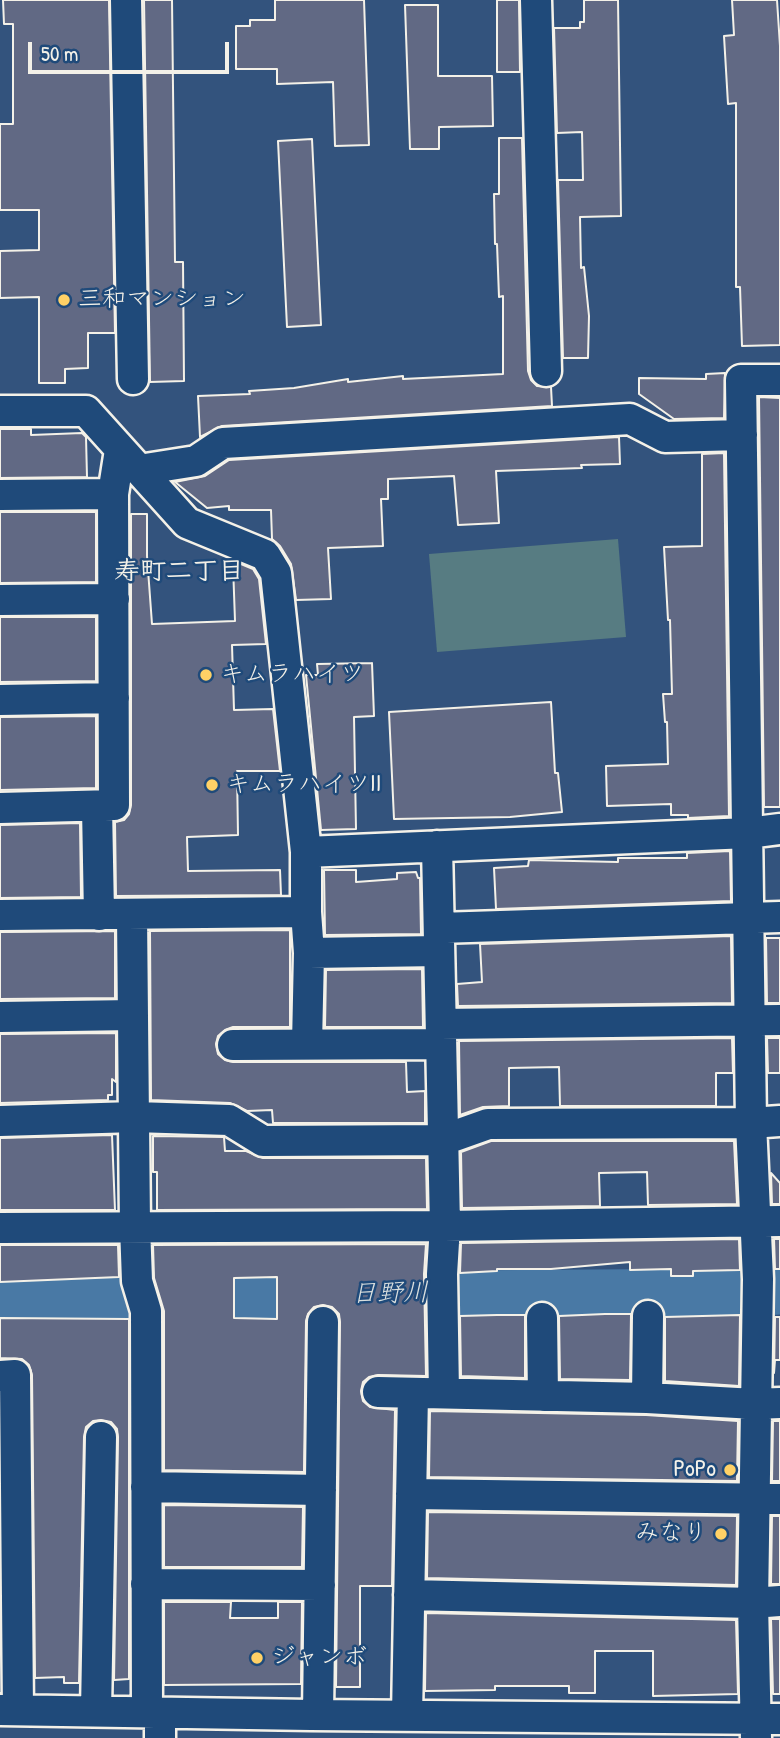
<!DOCTYPE html>
<html>
<head>
<meta charset="utf-8">
<style>
	body { margin:0 }
	#map { position:relative; width:780px; height:1738px; overflow:hidden; background:#33537d; font-family:"Patrick Hand",sans-serif }
	canvas { display:block }
	.scale { position:absolute; left:28px; top:42px; width:201px; height:32px; box-sizing:border-box; border:4px solid #f4f1e8; border-top:0; padding-left:9px; font-size:21px; line-height:24px; white-space:nowrap; color:#f4f1e8; -webkit-text-stroke:5px #1f4a7a; paint-order:stroke }
</style>
</head>
<body>
<div id="map">
<canvas width="780" height="1738"></canvas>
<div class="scale">50 m</div>
</div>
<script>
const g = document.querySelector('canvas').getContext('2d');
g.lineJoin = 'round';
function paint(path, color) { g.fillStyle = color; g.fill(path, 'evenodd'); }
const poly = rows => new Path2D(rows.map(r => 'M' + r).join(''));
function strokePath(path, color, width, dash) { g.strokeStyle = color; g.lineWidth = width; g.lineCap = dash ? 'butt' : 'round'; g.setLineDash(dash || []); g.stroke(path); }
function label(font, color, halo, rows, align = 'center') {
  g.font = font + ' "Patrick Hand","Klee One",sans-serif'; g.lineWidth = 5; g.setLineDash([]); g.textBaseline = 'middle'; g.strokeStyle = halo; g.fillStyle = color; for (const [text, x, y, turn = 0] of rows) {
    g.save(); g.translate(x, y); g.rotate((+turn || 0) * Math.PI / 180); g.textAlign = isNaN(turn) ? turn : align; if (halo) g.strokeText(text, 0, 0); g.fillText(text, 0, 0); g.restore();
  }
}
paint(poly([
	[618,539,626,637,437,652,429,554]
]), '#577c82');
strokePath(poly([
	[0,1298,740,1293,780,1290]
]), '#4979a5', 49);
const building = poly([
	[3,0,109,0,115,333,88,333,88,368,65,369,65,383,39,383,39,297,0,298,0,251,39,250,39,210,0,210,0,124,13,124,13,24,4,24,3,0],
	[144,0,172,0,175,262,183,262,184,381,150,382,144,0],
	[275,0,364,0,369,145,335,146,333,82,277,84,277,69,236,69,236,26,250,26,250,20,275,20,275,0],
	[497,0,519,0,520,72,497,72,497,0],
	[584,0,618,0,621,216,580,217,581,268,584,267,589,316,588,358,563,358,558,180,583,180,582,132,557,133,554,28,580,28,580,22,584,22,584,0],
	[732,0,777,0,780,46,780,345,742,346,740,287,736,287,736,103,728,104,724,36,734,35,732,0],
	[405,5,438,5,438,76,492,76,493,126,439,127,439,149,410,149,405,5],
	[499,138,522,138,528,371,531,380,537,386,551,387,552,406,222,426,200,437,198,396,250,394,249,391,294,388,348,379,348,382,403,376,403,379,503,374,503,296,499,297,497,244,495,244,494,194,499,194,499,138],
	[312,139,321,325,287,327,278,141,312,139],
	[725,373,724,418,674,419,639,394,639,378,706,379,706,374,725,373],
	[759,397,780,398,780,807,764,807,759,397],
	[0,429,31,429,31,435,82,433,86,437,87,477,0,478,0,429],
	[619,437,620,464,581,465,582,468,496,471,499,523,458,525,454,476,388,479,388,499,381,499,383,546,328,548,331,599,296,600,291,564,280,546,272,539,271,510,229,510,229,506,207,508,175,482,205,476,229,460,619,437],
	[724,453,729,816,688,818,688,815,671,815,671,804,607,806,606,766,668,764,667,722,665,722,663,694,672,694,670,620,668,620,664,547,702,546,702,454,724,453],
	[0,512,96,512,96,582,0,583,0,512],
	[131,514,147,514,147,556,152,624,235,621,233,565,241,564,253,569,259,579,266,644,232,645,234,710,273,709,280,771,237,771,238,835,187,837,188,871,280,870,281,895,116,896,115,822,124,820,129,814,131,805,131,514],
	[0,617,96,617,96,681,0,682,0,617],
	[372,663,374,716,354,717,356,829,321,830,306,675,318,675,317,664,372,663],
	[551,702,555,773,558,773,562,812,510,817,394,819,389,712,551,702],
	[96,716,96,788,0,790,0,717,96,716],
	[80,823,81,897,0,898,0,825,80,823],
	[730,851,731,901,496,909,494,868,528,866,529,860,618,862,618,858,687,858,687,853,730,851],
	[324,870,356,870,356,882,397,879,397,873,416,872,418,878,420,878,421,934,325,935,324,870],
	[290,930,290,1027,233,1027,225,1030,218,1036,216,1044,218,1054,225,1060,233,1062,406,1062,407,1092,425,1091,425,1123,273,1123,272,1110,247,1111,230,1103,151,1100,150,931,290,930],
	[115,931,115,998,0,999,0,932,115,931],
	[731,936,732,1003,458,1006,457,984,482,982,480,944,731,936],
	[766,938,780,938,780,1003,767,1003,766,938],
	[422,969,423,1027,325,1027,326,970,422,969],
	[116,1033,116,1082,112,1079,112,1095,108,1095,108,1100,0,1103,0,1034,116,1033],
	[732,1038,733,1073,716,1073,716,1106,560,1106,559,1067,509,1068,509,1106,483,1107,460,1115,459,1041,732,1038],
	[767,1038,780,1038,780,1073,768,1073,767,1038],
	[112,1135,115,1210,0,1210,0,1138,112,1135],
	[153,1136,224,1137,225,1151,246,1151,263,1158,426,1158,427,1209,157,1210,157,1172,153,1172,153,1136],
	[491,1141,734,1141,737,1204,648,1205,647,1172,599,1173,600,1206,462,1208,461,1152,491,1141],
	[771,1173,780,1183,780,1204,772,1204,771,1173],
	[739,1239,740,1270,693,1271,693,1276,671,1276,671,1269,630,1270,630,1262,551,1269,497,1269,497,1271,460,1273,461,1243,739,1239],
	[774,1239,780,1239,780,1269,775,1269,774,1239],
	[426,1244,424,1274,426,1376,378,1375,369,1377,363,1382,361,1391,363,1401,370,1407,395,1410,392,1586,360,1586,360,1687,336,1687,340,1322,339,1314,332,1307,323,1305,314,1307,308,1314,306,1321,304,1472,164,1470,164,1311,154,1278,153,1245,426,1244],
	[277,1277,277,1319,234,1318,234,1278,277,1277],
	[0,1245,118,1245,119,1277,0,1282,0,1245],
	[605,1314,631,1314,630,1380,560,1379,559,1316,605,1314],
	[497,1315,525,1315,525,1378,461,1376,460,1316,497,1315],
	[740,1315,739,1386,665,1381,665,1317,740,1315],
	[775,1317,780,1317,780,1360,775,1360,774,1373,775,1317],
	[0,1318,129,1319,129,1679,114,1680,118,1437,117,1429,111,1422,101,1420,93,1421,86,1427,84,1437,79,1683,64,1683,64,1677,35,1678,32,1375,29,1365,22,1359,0,1358,0,1318],
	[430,1411,646,1415,738,1421,737,1481,429,1477,430,1411],
	[773,1421,780,1421,780,1481,772,1481,773,1421],
	[164,1505,303,1507,302,1567,164,1567,164,1505],
	[428,1512,737,1516,736,1585,427,1578,428,1512],
	[772,1516,780,1516,780,1584,771,1584,772,1516],
	[164,1602,231,1602,230,1618,278,1618,278,1602,302,1602,301,1684,164,1685,164,1602],
	[426,1613,736,1620,738,1694,653,1696,653,1651,595,1651,595,1693,569,1693,569,1686,495,1686,495,1690,425,1691,426,1613],
	[771,1619,780,1619,780,1694,773,1694,771,1619]
]);
paint(building, '#616984');
strokePath(building, '#f4f1e8', 2);
const minor = poly([
	[126,0,133,379],
	[536,0,546,371],
	[0,411,86,411,187,523,265,555,276,573,306,852,306,912,309,953,307,1044],
	[139,470,196,461,223,443,630,419,665,437,742,435],
	[0,495,113,494],
	[0,600,114,599],
	[0,700,114,698],
	[97,807,99,915],
	[0,808,114,805,113,494,120,450],
	[437,846,445,1226,442,1274,444,1393],
	[306,852,748,833,780,829],
	[0,915,306,912],
	[132,915,135,1226,137,1281,146,1311,147,1712],
	[439,928,780,917],
	[309,953,439,951],
	[0,1017,133,1015],
	[441,1024,780,1020],
	[233,1045,441,1044],
	[0,1121,135,1117,229,1120,263,1141,443,1140,488,1124,751,1123,780,1121],
	[0,1228,445,1226,780,1221],
	[542,1318,543,1396],
	[0,1376,15,1375,18,1710],
	[378,1392,647,1398,755,1404,780,1403],
	[647,1398,648,1316],
	[146,1487,321,1490],
	[411,1494,780,1499],
	[146,1584,320,1585],
	[409,1595,753,1603,780,1601],
	[0,1710,311,1715,780,1719],
	[96,1711,101,1437],
	[318,1715,323,1322],
	[407,1716,413,1393],
	[160,1738,160,1713],
	[756,1738,753,1603,758,1279,751,1123,741,380,780,380]
]);
strokePath(minor, '#f4f1e8', 35);
strokePath(minor, '#1f4a7a', 30);
for (const [x, y, r, color] of [
	[64,300,7,"#ffd166"],
	[206,675,7,"#ffd166"],
	[212,785,7,"#ffd166"],
	[730,1470,7,"#ffd166"],
	[721,1534,7,"#ffd166"],
	[257,1658,7,"#ffd166"]
]) { const dot = new Path2D(); dot.arc(x, y, r, 0, 2 * Math.PI); g.fillStyle = color; g.fill(dot); strokePath(dot, '#1f4a7a', 2.5); }
label('24px', '#f4f1e8', '#1f4a7a', [
	["三和マンション",78,300],
	["キムラハイツ",220,675],
	["キムラハイツII",226,785],
	["PoPo",716,1470,"right"],
	["みなり",707,1534,"right"],
	["ジャンボ",271,1658]
], 'left');
label('bold 26px', '#f4f1e8', '#1f4a7a', [
	["寿町二丁目",179,572]
]);
label('italic 26px', '#dadfde', '#1f4a7a', [
	["日野川",390,1294,-1]
]);
</script>
</body>
</html>
